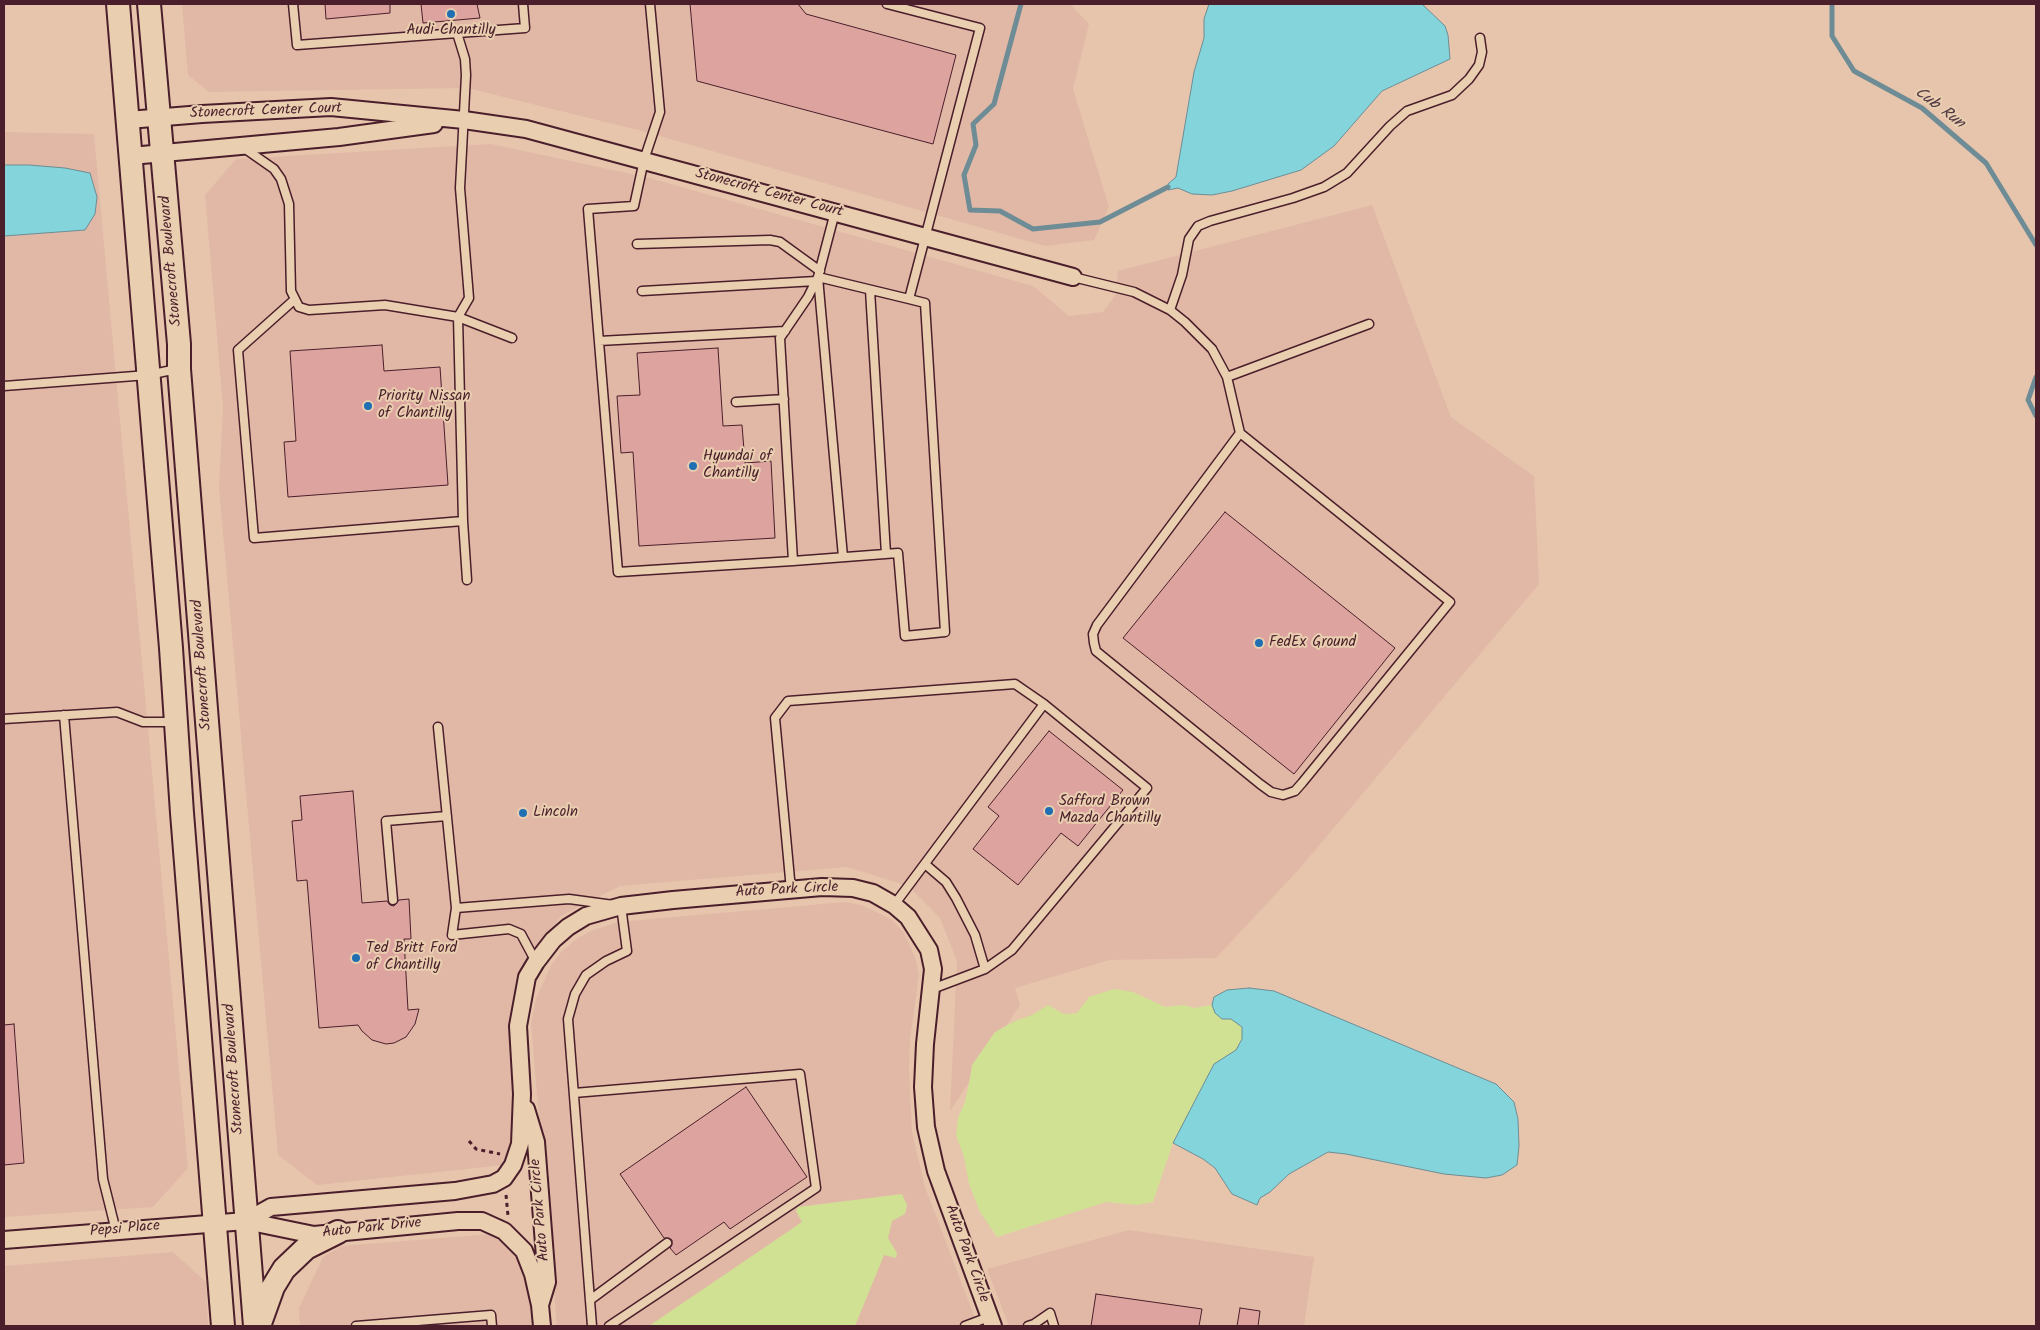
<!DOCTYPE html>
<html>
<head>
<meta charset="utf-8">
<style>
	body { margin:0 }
	#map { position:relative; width:2040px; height:1330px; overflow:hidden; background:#e7c5ac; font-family:Kalam,sans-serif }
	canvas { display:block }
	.frame { position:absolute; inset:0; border:5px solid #4a1f2b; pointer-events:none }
</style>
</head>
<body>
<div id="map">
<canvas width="2040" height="1330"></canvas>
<div class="frame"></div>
</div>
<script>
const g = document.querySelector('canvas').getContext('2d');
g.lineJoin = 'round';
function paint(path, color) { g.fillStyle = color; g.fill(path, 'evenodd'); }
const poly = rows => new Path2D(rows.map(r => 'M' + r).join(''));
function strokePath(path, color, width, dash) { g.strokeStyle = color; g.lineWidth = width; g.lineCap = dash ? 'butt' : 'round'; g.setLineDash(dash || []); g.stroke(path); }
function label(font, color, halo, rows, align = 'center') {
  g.font = font + ' Kalam,sans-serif'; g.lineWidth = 4; g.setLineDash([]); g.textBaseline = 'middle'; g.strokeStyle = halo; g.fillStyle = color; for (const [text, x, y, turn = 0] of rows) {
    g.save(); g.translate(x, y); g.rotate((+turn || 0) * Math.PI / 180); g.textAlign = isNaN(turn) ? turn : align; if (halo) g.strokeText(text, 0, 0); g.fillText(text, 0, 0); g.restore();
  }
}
paint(poly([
	[182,4,1070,4,1089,24,1073,89,1109,207,1094,240,1045,246,642,131,467,88,209,92,188,75],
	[4,132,94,134,188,1168,153,1207,4,1217,4,236,85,230,29,165,4,165],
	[491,144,646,177,1033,286,1069,316,1103,312,1116,294,1118,271,1372,205,1451,417,1534,476,1539,584,1301,867,1216,958,1110,960,1015,988,1020,1005,950,1111,957,961,940,918,908,886,847,867,620,886,561,916,522,970,510,1023,518,1141,505,1165,317,1185,278,1155,219,487,223,407,205,195,236,159],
	[845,902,861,905,891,919,904,933,915,957,919,974,910,1040,909,1067,912,1132,925,1187,978,1326,557,1326,531,1025,536,998,552,964,561,952,578,938,591,931,618,922],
	[1129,1230,1314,1257,1304,1326,1009,1326,987,1269],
	[503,1233,526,1258,532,1326,300,1326,299,1308,323,1257,342,1246],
	[173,1252,206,1282,208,1326,4,1326,4,1266]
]), '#e1b8a6');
paint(poly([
	[1114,989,1133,992,1165,1007,1184,1005,1194,1008,1212,1005,1215,1013,1231,1019,1242,1027,1242,1039,1236,1050,1214,1064,1173,1143,1153,1202,1137,1205,1106,1202,997,1237,980,1212,969,1184,964,1157,956,1135,958,1118,965,1102,970,1078,972,1065,995,1032,1015,1021,1032,1015,1048,1005,1064,1014,1077,1013,1089,997],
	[902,1194,907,1205,905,1214,892,1221,888,1238,897,1253,896,1258,884,1255,855,1326,649,1326,802,1222,796,1211,798,1207]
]), '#d1e194');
const water = poly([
	[1209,4,1422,4,1445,26,1448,35,1450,59,1382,91,1334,146,1301,170,1232,191,1212,195,1192,194,1178,188,1168,190,1168,184,1176,177,1194,72,1204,38,1204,19,1209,4],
	[4,165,29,165,65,168,90,173,97,197,95,214,85,230,4,236,4,165],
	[1249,988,1274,991,1496,1084,1514,1102,1518,1119,1519,1146,1517,1165,1502,1175,1486,1178,1444,1174,1346,1154,1328,1152,1289,1174,1270,1192,1260,1198,1257,1205,1232,1194,1215,1168,1203,1159,1173,1143,1214,1064,1236,1050,1242,1039,1242,1027,1231,1019,1222,1019,1215,1013,1212,1005,1214,997,1227,990,1249,988]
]);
paint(water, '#84d5db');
strokePath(water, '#6d8c95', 1);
strokePath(poly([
	[1021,4,994,104,973,124,976,145,964,175,970,210,1000,211,1033,229,1100,222,1168,187],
	[1832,4,1832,36,1854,71,1922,108,1986,163,2036,245],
	[2036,377,2028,400,2036,416]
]), '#6d8c95', 5);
const building = poly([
	[325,4,390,4,390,13,326,19,325,4],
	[421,4,477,4,480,18,423,23,421,4],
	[690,4,798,4,806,14,956,55,933,144,697,81,690,4],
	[382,345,384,371,440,367,448,485,288,497,284,442,296,441,290,351,382,345],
	[718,348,723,426,742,425,745,463,771,461,775,538,639,546,633,452,621,453,617,396,640,395,637,353,718,348],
	[1225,512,1395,648,1294,774,1123,638,1225,512],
	[1049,731,1123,790,1078,846,1061,833,1018,885,973,849,999,816,988,807,1049,731],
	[353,791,362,903,387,901,390,905,394,906,399,900,409,899,411,939,404,939,408,1010,419,1009,415,1024,406,1037,394,1043,386,1044,372,1040,362,1031,358,1025,319,1028,307,880,297,881,292,821,302,820,300,796,353,791],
	[14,1024,24,1163,4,1165,4,1025,14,1024],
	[746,1087,807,1177,730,1229,724,1222,676,1255,670,1248,672,1245,672,1240,669,1238,664,1238,620,1174,746,1087],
	[1096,1294,1202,1309,1199,1326,1091,1326,1096,1294],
	[1240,1308,1260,1311,1258,1326,1237,1326,1240,1308]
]);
paint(building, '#dda39e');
strokePath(building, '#4a1f2b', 1);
const service = poly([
	[293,4,297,45,525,28,523,4],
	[650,4,660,112,644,160,634,206,588,209,618,572,793,561,780,338,808,297,818,277,835,212],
	[244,148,274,169,281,179,289,204,291,291,299,307,309,310,385,305,458,317,469,298,460,188,466,75,465,59,457,33],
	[637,244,770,240,780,242,820,271],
	[1073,277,1134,292,1170,310,1185,322,1212,349,1227,377,1240,433,1450,602,1302,783,1295,791,1283,795,1271,792,1260,784,1096,651,1094,643,1093,634,1097,625,1240,433],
	[870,290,886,554],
	[642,291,816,281],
	[294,300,238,350,254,538,463,521,458,317,512,338],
	[1170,310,1182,275,1189,239,1198,226,1210,221,1293,198,1324,187,1347,173,1390,126,1407,111,1452,95,1469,79,1479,65,1482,52,1480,38],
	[599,341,785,331],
	[1227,377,1369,324],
	[4,386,148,375,177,369],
	[736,402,784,399],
	[463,521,467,580],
	[843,557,818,277,909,299,980,28,887,4],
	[793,561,898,553,905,636,945,632,925,303,909,299],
	[64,715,103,1179,116,1231],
	[4,719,117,712,143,722,174,722],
	[438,727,456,908,452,935,509,929,521,934,536,962],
	[925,864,946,882,956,898,975,935,985,969],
	[791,890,775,718,788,701,1015,684,1044,704],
	[393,900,386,821,447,816],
	[894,905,1044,704,1147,788,1012,950,985,969,932,989],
	[456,908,569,899,621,906,627,951,606,961,586,975,575,994,568,1019,592,1326],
	[574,1093,800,1074,816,1188,609,1326],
	[590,1300,667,1243],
	[356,1326,491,1315,492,1326],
	[965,1326,989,1317],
	[1028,1326,1034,1324,1050,1313,1054,1326]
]);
const minor = poly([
	[128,120,202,114,331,107,464,120,526,129,1073,277],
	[131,156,339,137,434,124],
	[526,1109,536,1142,547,1282,540,1305,542,1326],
	[246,1221,271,1207,455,1191,493,1184,504,1178,513,1165,520,1144,522,1094,518,1026,527,977,536,962,553,940,568,927,586,916,621,906,673,900,822,887,853,888,873,893,894,905,908,917,929,950,933,969,925,1044,923,1087,926,1127,936,1171,993,1326],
	[4,1240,246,1221,314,1235,458,1221,482,1221,504,1231,524,1251,533,1274,540,1305]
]);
const secondary = poly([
	[118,4,171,648,182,813,223,1326],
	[149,4,179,344,179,369,255,1326],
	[259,1326,273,1287,284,1269,306,1248,338,1232]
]);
strokePath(service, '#4a1f2b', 11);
strokePath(minor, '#4a1f2b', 20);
strokePath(secondary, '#4a1f2b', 26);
strokePath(poly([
	[469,1141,476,1149,500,1154],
	[506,1195,508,1216]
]), '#4a1f2b', 3, [4, 4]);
strokePath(service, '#e9ceb0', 8);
strokePath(minor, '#e9ceb0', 16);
strokePath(secondary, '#e9ceb0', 22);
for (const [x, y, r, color] of [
	[451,14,5,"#1f6fb2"],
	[368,406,5,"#1f6fb2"],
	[693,466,5,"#1f6fb2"],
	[1259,643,5,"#1f6fb2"],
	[1049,811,5,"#1f6fb2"],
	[523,813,5,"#1f6fb2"],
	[356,958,5,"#1f6fb2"]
]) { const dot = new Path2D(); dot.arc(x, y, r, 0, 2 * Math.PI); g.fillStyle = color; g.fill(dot); strokePath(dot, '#e9ceb0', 2); }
label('15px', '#4a1f2b', '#e9ceb0', [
	["Audi Chantilly",451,31,"center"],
	["Priority Nissan",378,397],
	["of Chantilly",378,414],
	["Hyundai of",703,457],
	["Chantilly",703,474],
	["FedEx Ground",1269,643],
	["Safford Brown",1059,802],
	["Mazda Chantilly",1059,819],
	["Lincoln",533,813],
	["Ted Britt Ford",366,949],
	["of Chantilly",366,966]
], 'left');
label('15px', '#4a1f2b', '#e9ceb0', [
	["Stonecroft Center Court",266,112,-2],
	["Stonecroft Center Court",769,194,15],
	["Stonecroft Boulevard",172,261,-95],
	["Stonecroft Boulevard",203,665,-94],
	["Auto Park Circle",787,891,-3],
	["Stonecroft Boulevard",235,1069,-94],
	["Auto Park Circle",541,1210,-95],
	["Auto Park Drive",372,1229,-6],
	["Pepsi Place",125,1230,-5],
	["Auto Park Circle",966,1254,70]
]);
label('italic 16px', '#533a45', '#e9ceb0', [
	["Cub Run",1939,109,37]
]);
</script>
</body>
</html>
